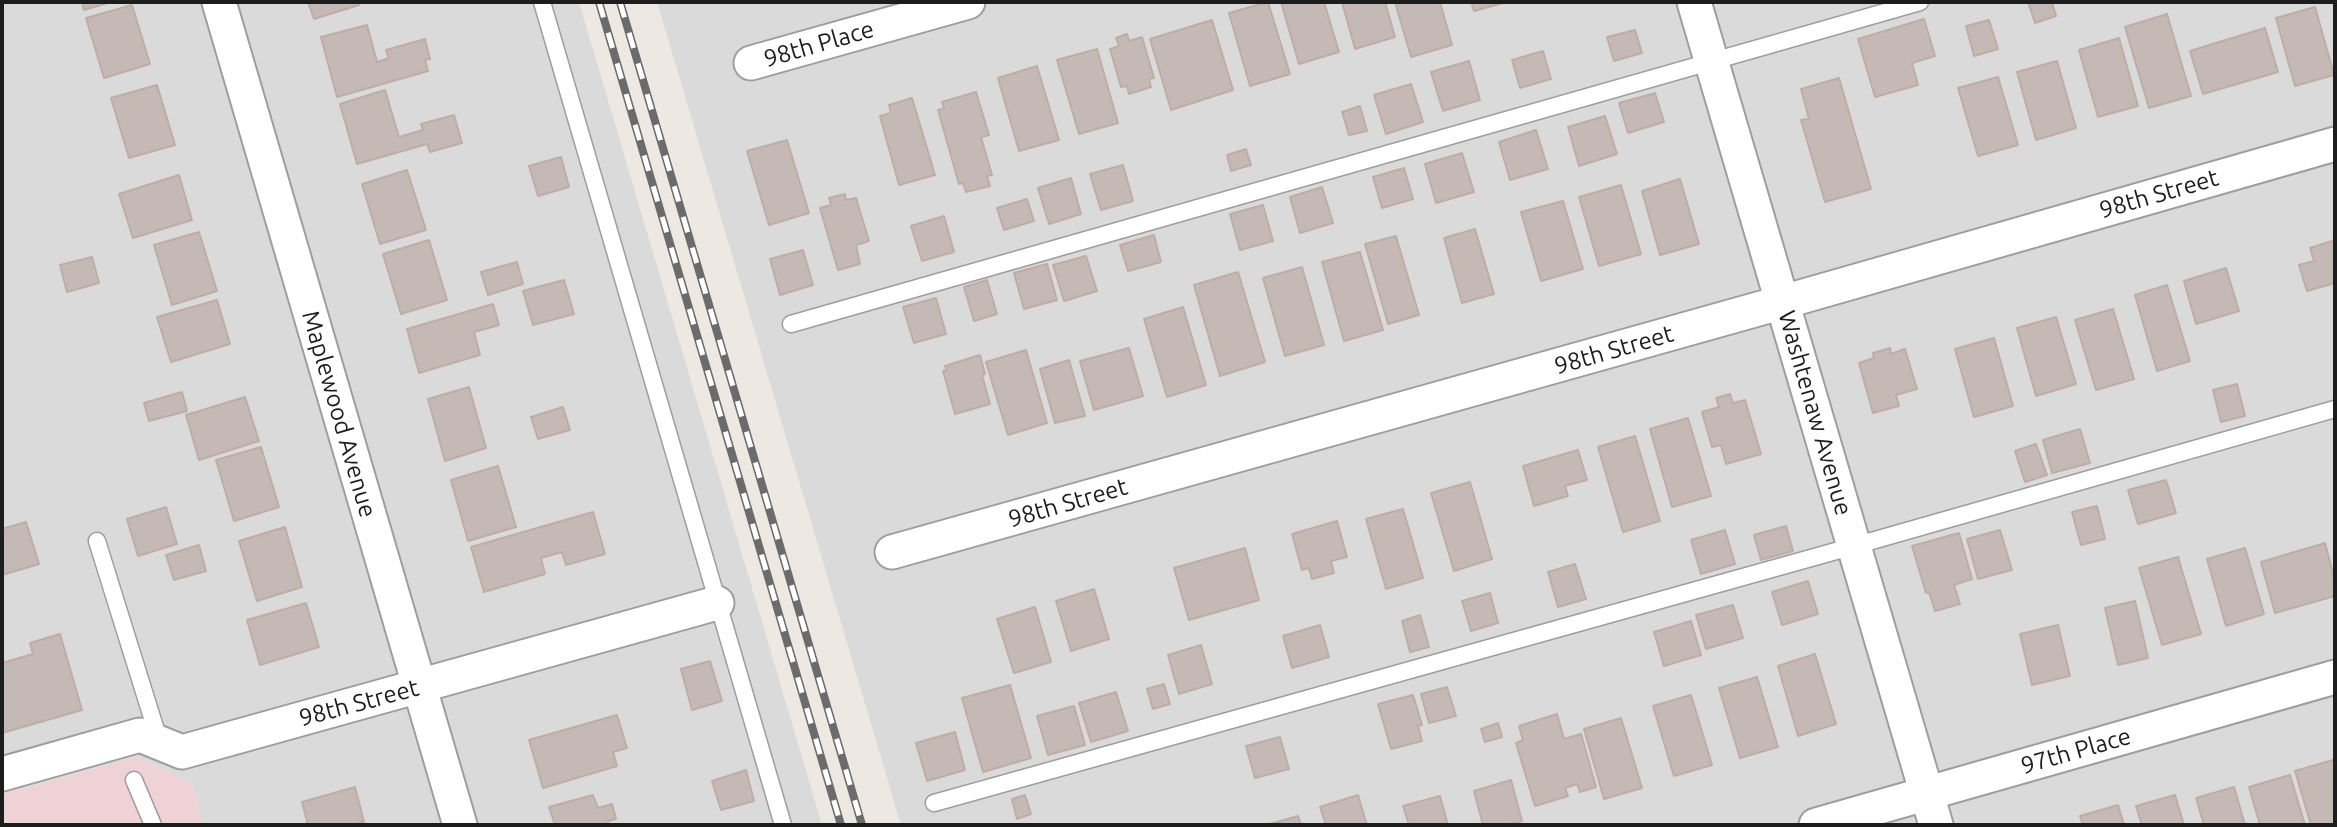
<!DOCTYPE html>
<html>
<head>
<meta charset="utf-8">
<style>
	body { margin:0 }
	#map { position:relative; width:2337px; height:827px; overflow:hidden; background:#eee8e3; font-family:Ubuntu,sans-serif }
	canvas { display:block }
	.frame { position:absolute; inset:0; border:4px solid #1d1d1d; pointer-events:none }
</style>
</head>
<body>
<div id="map">
<canvas width="2337" height="827"></canvas>
<div class="frame"></div>
</div>
<script>
const g = document.querySelector('canvas').getContext('2d');
g.lineJoin = 'round';
function paint(path, color) { g.fillStyle = color; g.fill(path, 'evenodd'); }
const poly = rows => new Path2D(rows.map(r => 'M' + r).join(''));
function strokePath(path, color, width, dash) { g.strokeStyle = color; g.lineWidth = width; g.lineCap = dash ? 'butt' : 'round'; g.setLineDash(dash || []); g.stroke(path); }
function label(font, color, halo, rows, align = 'center') {
  g.font = font + ' Ubuntu,sans-serif'; g.lineWidth = 5; g.setLineDash([]); g.textBaseline = 'middle'; g.strokeStyle = halo; g.fillStyle = color; for (const [text, x, y, turn = 0] of rows) {
    g.save(); g.translate(x, y); g.rotate((+turn || 0) * Math.PI / 180); g.textAlign = isNaN(turn) ? turn : align; if (halo) g.strokeText(text, 0, 0); g.fillText(text, 0, 0); g.restore();
  }
}
paint(poly([
	[2,2,579,2,822,825,203,825,192,784,137,757,2,794],
	[657,2,2335,2,2335,825,901,825]
]), '#dbdada');
paint(poly([
	[137,757,192,784,203,825,2,825,2,794]
]), '#eed2d6');
const building = poly([
	[82,2,111,2,84,10,82,2],
	[308,2,358,2,359,5,314,19,308,2],
	[1268,2,1290,74,1250,86,1229,13,1268,2],
	[1281,2,1324,2,1339,52,1299,64,1281,2],
	[1342,2,1385,2,1395,37,1355,49,1342,2],
	[1395,2,1440,2,1452,45,1411,57,1395,2],
	[1471,2,1507,2,1474,11,1471,2],
	[2028,2,2052,2,2056,16,2035,23,2028,2],
	[132,5,150,64,104,78,86,18,132,5],
	[2315,7,2334,75,2295,86,2276,18,2315,7],
	[2167,14,2191,96,2149,108,2125,27,2167,14],
	[1924,19,1935,56,1912,63,1918,85,1875,97,1858,39,1924,19],
	[1212,20,1233,90,1171,110,1150,39,1212,20],
	[1989,20,1998,49,1974,56,1966,26,1989,20],
	[367,25,377,62,389,58,386,50,425,39,430,59,425,60,428,71,337,97,321,37,367,25],
	[2265,28,2278,72,2203,94,2190,51,2265,28],
	[1635,30,1642,53,1614,61,1607,37,1635,30],
	[1127,34,1129,41,1142,37,1154,78,1149,79,1151,87,1129,94,1127,86,1121,87,1110,49,1119,46,1116,38,1127,34],
	[2119,38,2138,106,2098,117,2079,50,2119,38],
	[1097,49,1118,123,1079,134,1057,60,1097,49],
	[1543,51,1551,79,1520,88,1512,60,1543,51],
	[1469,61,1480,100,1443,111,1431,72,1469,61],
	[2057,61,2076,128,2036,140,2017,72,2057,61],
	[1037,66,1059,140,1019,151,998,78,1037,66],
	[1998,77,2018,145,1978,156,1958,88,1998,77],
	[1839,78,1871,189,1825,202,1801,120,1809,119,1801,89,1839,78],
	[1411,84,1423,122,1386,134,1374,95,1411,84],
	[157,85,175,145,129,158,111,98,157,85],
	[385,90,399,137,423,130,421,124,454,115,462,143,430,152,427,144,357,164,340,104,385,90],
	[976,92,989,135,981,137,992,175,987,176,990,186,966,192,963,183,959,184,938,110,944,108,942,102,976,92],
	[1655,93,1664,122,1628,133,1619,103,1655,93],
	[912,98,935,175,899,185,880,116,891,113,889,105,912,98],
	[1360,106,1367,131,1349,135,1342,112,1360,106],
	[1605,116,1617,154,1579,166,1568,127,1605,116],
	[1536,130,1548,169,1510,180,1499,142,1536,130],
	[787,140,809,213,769,225,747,151,787,140],
	[1246,149,1251,165,1231,171,1227,155,1246,149],
	[1462,153,1474,192,1436,203,1425,164,1462,153],
	[561,157,569,187,538,196,529,166,561,157],
	[1123,165,1133,201,1101,210,1090,174,1123,165],
	[1404,168,1413,199,1382,208,1373,177,1404,168],
	[407,170,426,230,380,244,362,184,407,170],
	[179,175,192,220,133,238,119,194,179,175],
	[1071,178,1081,214,1049,224,1038,188,1071,178],
	[1680,179,1699,244,1660,255,1642,191,1680,179],
	[1621,185,1641,254,1599,266,1579,197,1621,185],
	[1322,187,1333,223,1300,233,1290,197,1322,187],
	[845,194,846,200,856,198,869,241,856,245,860,264,838,270,820,208,831,205,829,198,845,194],
	[1027,199,1034,221,1004,230,997,208,1027,199],
	[1563,201,1583,269,1541,281,1521,212,1563,201],
	[1263,205,1273,241,1240,250,1230,214,1263,205],
	[944,216,954,252,922,261,911,226,944,216],
	[1475,229,1494,294,1462,303,1444,238,1475,229],
	[199,232,217,291,172,305,154,245,199,232],
	[1154,235,1161,262,1128,271,1120,245,1154,235],
	[1396,236,1419,315,1388,324,1365,244,1396,236],
	[429,240,447,300,401,314,383,254,429,240],
	[2335,240,2335,283,2307,291,2299,265,2314,261,2310,248,2335,240],
	[803,250,813,285,780,295,770,259,803,250],
	[1360,252,1383,330,1344,341,1322,262,1360,252],
	[1086,256,1097,291,1064,301,1053,265,1086,256],
	[92,257,99,283,67,292,60,265,92,257],
	[517,262,523,284,488,295,481,272,517,262],
	[1047,264,1057,300,1024,309,1014,273,1047,264],
	[1302,267,1324,345,1285,356,1263,278,1302,267],
	[2226,268,2239,311,2196,324,2184,281,2226,268],
	[1238,272,1265,362,1220,376,1194,285,1238,272],
	[564,280,574,314,533,325,523,291,564,280],
	[987,280,997,314,974,321,964,287,987,280],
	[2167,285,2190,361,2157,371,2135,295,2167,285],
	[936,298,946,334,914,343,903,307,936,298],
	[217,300,230,344,171,362,157,317,217,300],
	[493,304,499,325,474,332,480,355,419,373,407,329,493,304],
	[1183,307,1206,385,1167,397,1144,319,1183,307],
	[2113,309,2134,379,2096,390,2075,320,2113,309],
	[2056,317,2076,384,2036,396,2017,328,2056,317],
	[1994,338,2013,406,1974,417,1955,349,1994,338],
	[1129,348,1143,396,1094,410,1080,361,1129,348],
	[1890,348,1891,354,1905,349,1917,389,1896,395,1899,406,1873,413,1859,363,1874,358,1873,353,1890,348],
	[1026,350,1047,423,1008,435,986,362,1026,350],
	[980,355,985,374,982,375,990,404,955,414,943,371,947,370,945,366,980,355],
	[1069,360,1085,416,1055,423,1040,369,1069,360],
	[2237,384,2245,416,2221,422,2213,390,2237,384],
	[469,387,486,448,445,461,428,399,469,387],
	[182,392,187,411,149,421,144,403,182,392],
	[1730,394,1733,403,1745,400,1761,454,1726,464,1721,445,1712,447,1702,412,1719,407,1716,398,1730,394],
	[245,397,259,441,199,460,186,415,245,397],
	[563,407,570,430,538,439,531,417,563,407],
	[1688,418,1711,496,1672,507,1650,429,1688,418],
	[2080,429,2090,463,2052,473,2043,440,2080,429],
	[1635,436,1660,521,1623,532,1598,447,1635,436],
	[2036,444,2047,475,2025,482,2015,451,2036,444],
	[261,447,279,507,234,521,216,460,261,447],
	[1578,450,1587,480,1565,486,1568,496,1534,506,1523,466,1578,450],
	[498,466,516,527,468,541,451,480,498,466],
	[2166,480,2176,513,2138,524,2128,490,2166,480],
	[1470,482,1492,559,1454,571,1431,493,1470,482],
	[2097,506,2105,539,2081,545,2072,512,2097,506],
	[166,507,177,544,138,556,127,519,166,507],
	[1403,509,1423,578,1386,589,1366,519,1403,509],
	[593,512,605,554,566,565,562,552,541,558,545,574,484,592,471,547,593,512],
	[1337,521,1347,557,1331,561,1334,573,1312,579,1309,568,1302,570,1292,534,1337,521],
	[26,522,39,564,2,575,2,529,26,522],
	[1786,526,1793,551,1761,560,1754,535,1786,526],
	[285,527,302,587,257,601,239,541,285,527],
	[1725,530,1735,564,1701,574,1691,540,1725,530],
	[2000,530,2012,570,1978,579,1967,539,2000,530],
	[1959,533,1972,579,1954,585,1960,604,1935,611,1929,592,1926,593,1912,546,1959,533],
	[2325,543,2335,581,2335,596,2275,613,2261,562,2325,543],
	[199,545,206,571,174,580,166,555,199,545],
	[1245,548,1259,600,1189,620,1174,568,1245,548],
	[2245,548,2264,614,2226,626,2207,559,2245,548],
	[2178,557,2201,634,2162,645,2139,568,2178,557],
	[1575,564,1586,599,1558,607,1548,572,1575,564],
	[1808,581,1818,614,1782,625,1772,592,1808,581],
	[1094,589,1109,639,1071,651,1056,601,1094,589],
	[1490,593,1498,623,1471,631,1462,601,1490,593],
	[2135,601,2148,658,2118,665,2105,608,2135,601],
	[306,603,319,647,260,665,247,620,306,603],
	[1733,605,1743,638,1706,649,1696,615,1733,605],
	[1035,607,1051,662,1014,673,997,619,1035,607],
	[1420,615,1429,647,1410,652,1402,621,1420,615],
	[1691,621,1701,655,1664,666,1654,632,1691,621],
	[1320,625,1329,657,1292,668,1283,636,1320,625],
	[2058,625,2070,676,2032,685,2020,634,2058,625],
	[60,634,82,710,2,733,2,663,33,654,30,643,60,634],
	[1201,645,1212,684,1179,694,1168,655,1201,645],
	[1815,654,1836,724,1798,736,1778,666,1815,654],
	[710,661,722,701,692,710,681,669,710,661],
	[1757,677,1778,747,1740,758,1719,688,1757,677],
	[1164,684,1170,704,1153,709,1147,689,1164,684],
	[1010,685,1031,758,983,772,962,698,1010,685],
	[1447,687,1456,716,1429,723,1421,694,1447,687],
	[1116,692,1128,731,1091,742,1079,703,1116,692],
	[1413,695,1422,725,1418,726,1422,741,1391,749,1378,704,1413,695],
	[1691,695,1712,765,1674,776,1653,706,1691,695],
	[1074,706,1085,745,1048,755,1037,716,1074,706],
	[1557,714,1564,739,1581,734,1596,787,1580,792,1577,784,1565,788,1568,796,1535,806,1516,743,1523,740,1519,726,1557,714],
	[617,715,627,748,613,752,617,766,543,788,529,740,617,715],
	[1621,718,1642,788,1604,799,1584,729,1621,718],
	[1498,723,1502,737,1485,742,1481,729,1498,723],
	[955,732,965,770,927,781,916,743,955,732],
	[1280,737,1289,769,1255,778,1246,746,1280,737],
	[2333,760,2335,767,2335,825,2311,825,2295,771,2333,760],
	[746,770,754,801,721,810,712,781,746,770],
	[2290,775,2305,825,2260,825,2249,787,2290,775],
	[1511,780,1522,821,1508,825,1483,825,1474,791,1511,780],
	[355,787,364,822,353,825,308,825,302,802,355,787],
	[2234,787,2245,825,2204,825,2196,798,2234,787],
	[593,795,598,808,612,804,616,819,608,821,609,825,555,825,549,807,593,795],
	[1025,795,1031,814,1017,819,1012,799,1025,795],
	[1358,795,1367,825,1326,825,1320,807,1358,795],
	[2175,795,2184,825,2142,825,2136,806,2175,795],
	[1440,796,1448,825,1409,825,1403,806,1440,796],
	[2118,805,2124,825,2083,825,2080,816,2118,805],
	[1298,816,1301,825,1266,825,1298,816]
]);
paint(building, '#c5b9b6');
strokePath(building, '#bfaca5', 2);
const service = poly([
	[542,2,783,825],
	[791,324,1920,2],
	[97,541,159,740],
	[134,780,153,825],
	[934,803,1854,546,2335,409]
]);
const minor = poly([
	[219,2,460,825],
	[1694,2,1936,825],
	[751,63,968,2],
	[892,552,1783,302,2335,144],
	[2,774,140,735,182,752,717,603],
	[1816,825,2335,677]
]);
strokePath(service, '#9e9e9e', 19);
strokePath(minor, '#9e9e9e', 37);
strokePath(service, '#fff', 16);
strokePath(minor, '#fff', 33);
const rail = poly([
	[599,2,841,825],
	[620,2,862,825]
]);
strokePath(rail, '#6b6b6b', 8);
strokePath(rail, '#fff', 5, [16]);
label('24px', '#1d1d1d', '#fff', [
	["98th Place",819,44,-16],
	["98th Street",2159,194,-16],
	["98th Street",1614,350,-16],
	["Washtenaw Avenue",1815,413,74],
	["Maplewood Avenue",339,414,74],
	["98th Street",1068,503,-16],
	["98th Street",359,703,-15],
	["97th Place",2076,751,-16]
]);
</script>
</body>
</html>
